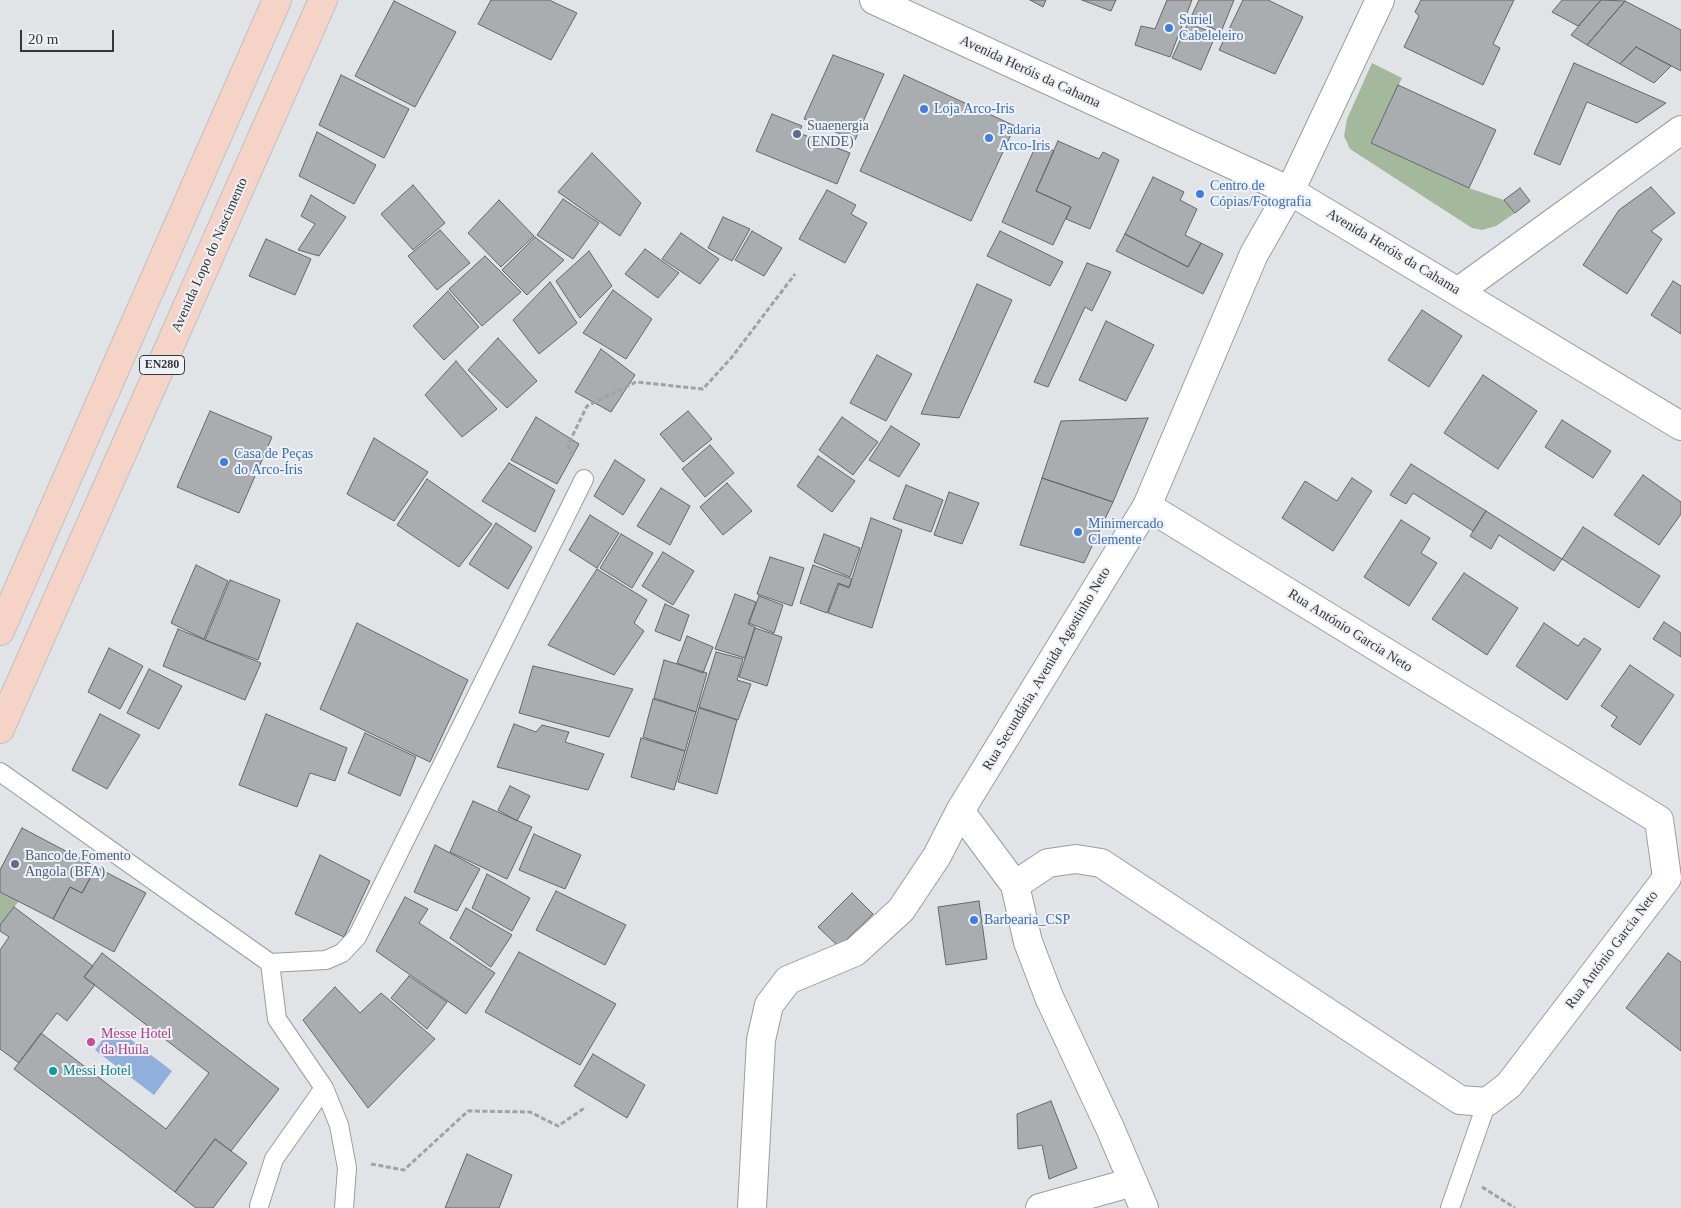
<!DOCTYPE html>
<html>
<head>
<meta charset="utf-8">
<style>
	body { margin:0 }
	#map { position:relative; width:1681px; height:1208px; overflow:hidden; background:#e1e4e7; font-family:"Times New Roman",serif }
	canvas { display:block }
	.scale { position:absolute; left:20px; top:30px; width:94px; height:22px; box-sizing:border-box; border:2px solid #343637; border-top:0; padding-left:6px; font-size:15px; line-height:18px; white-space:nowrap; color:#343637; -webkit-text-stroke:4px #eef1f5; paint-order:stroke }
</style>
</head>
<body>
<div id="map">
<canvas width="1681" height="1208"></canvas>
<div class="scale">20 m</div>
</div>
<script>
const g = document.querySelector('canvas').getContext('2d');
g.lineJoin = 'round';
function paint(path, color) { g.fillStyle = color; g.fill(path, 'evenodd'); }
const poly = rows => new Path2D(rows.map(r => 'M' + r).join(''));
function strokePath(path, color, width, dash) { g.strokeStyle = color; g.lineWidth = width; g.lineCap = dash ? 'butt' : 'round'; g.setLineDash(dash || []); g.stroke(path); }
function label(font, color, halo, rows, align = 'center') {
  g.font = font + ' "Times New Roman",serif'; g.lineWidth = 4; g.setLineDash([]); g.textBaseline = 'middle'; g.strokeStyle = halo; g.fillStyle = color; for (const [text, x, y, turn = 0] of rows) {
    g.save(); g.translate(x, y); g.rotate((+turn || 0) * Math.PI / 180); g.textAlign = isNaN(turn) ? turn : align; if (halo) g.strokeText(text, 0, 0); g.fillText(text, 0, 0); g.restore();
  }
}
paint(poly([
	[1372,63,1402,78,1371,143,1469,188,1504,200,1515,213,1496,226,1482,230,1472,228,1350,149,1344,136,1347,119],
	[0,892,19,901,0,925]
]), '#a4b99b');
paint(poly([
	[113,1026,172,1071,154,1095,95,1050]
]), '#90afdc');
const building = poly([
	[491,0,549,0,577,13,551,60,478,24,491,0],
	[1030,0,1046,0,1043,7,1030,0],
	[1082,0,1116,0,1111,11,1082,0],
	[1167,0,1192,0,1170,57,1135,45,1141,26,1155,29,1167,0],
	[1199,0,1234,0,1221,32,1190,19,1199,0],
	[1243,0,1268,0,1303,17,1275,74,1219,50,1243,0],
	[1421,0,1514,0,1493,44,1500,48,1483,85,1404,47,1419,16,1415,12,1421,0],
	[1562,0,1601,0,1578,26,1552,12,1562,0],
	[1601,0,1625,1,1587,45,1571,35,1601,0],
	[394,1,456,32,415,107,355,76,394,1],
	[1625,1,1681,30,1681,71,1636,47,1620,64,1587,45,1625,1],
	[1188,23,1216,34,1201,70,1172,58,1188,23],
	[1636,47,1671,66,1654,83,1620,64,1636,47],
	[833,55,884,74,855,140,804,119,833,55],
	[1574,63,1666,103,1637,123,1587,102,1560,165,1534,154,1574,63],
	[341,75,409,109,384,158,319,125,341,75],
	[904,75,1015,126,971,221,860,171,904,75],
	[1398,85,1496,130,1469,188,1371,143,1398,85],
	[772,114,802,126,799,133,850,153,837,184,756,151,772,114],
	[317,132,376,165,354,204,299,176,317,132],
	[1058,141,1099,159,1103,152,1119,160,1090,229,1066,219,1071,207,1036,191,1058,141],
	[1037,143,1054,151,1036,191,1071,207,1053,245,1002,222,1037,143],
	[592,153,641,203,620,236,558,192,592,153],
	[1153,177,1184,192,1180,200,1197,209,1185,235,1201,243,1188,267,1125,234,1153,177],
	[413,185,445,223,413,250,381,214,413,185],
	[1651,187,1675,213,1651,231,1662,239,1627,294,1583,265,1619,210,1651,187],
	[1520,188,1530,201,1515,213,1504,200,1520,188],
	[827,190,856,205,851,214,867,223,845,263,799,239,827,190],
	[311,195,346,217,319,256,298,250,315,224,301,216,311,195],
	[563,199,599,223,573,259,537,235,563,199],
	[499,200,534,236,501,267,468,233,499,200],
	[723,217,750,229,732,261,708,248,723,217],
	[440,230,470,263,437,290,408,256,440,230],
	[752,231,782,248,764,276,735,260,752,231],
	[1000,231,1063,262,1050,286,987,256,1000,231],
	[681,233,719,259,700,284,662,259,681,233],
	[1125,234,1188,267,1201,243,1223,254,1203,294,1116,251,1125,234],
	[535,237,564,260,527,295,502,270,535,237],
	[266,239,311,259,295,295,249,276,266,239],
	[645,249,679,273,658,298,625,274,645,249],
	[589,251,612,286,580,318,556,281,589,251],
	[485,256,521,292,482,326,449,289,485,256],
	[1087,263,1111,272,1092,311,1085,307,1048,387,1034,382,1087,263],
	[1673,281,1681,286,1681,334,1651,315,1673,281],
	[550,282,577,323,539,354,513,320,550,282],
	[977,284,1012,300,959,418,921,414,977,284],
	[613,290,652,319,626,359,583,333,613,290],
	[448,291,479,327,444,360,413,326,448,291],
	[1422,310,1462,336,1429,387,1388,360,1422,310],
	[1106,321,1154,345,1126,401,1079,380,1106,321],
	[498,338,537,381,507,408,468,370,498,338],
	[601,349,635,375,611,412,575,392,601,349],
	[877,355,912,374,886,421,850,403,877,355],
	[456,361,497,409,462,437,425,395,456,361],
	[1483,375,1537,411,1498,469,1444,433,1483,375],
	[210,411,272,437,239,513,177,487,210,411],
	[688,411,712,439,683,462,660,434,688,411],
	[536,417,579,444,557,484,511,460,536,417],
	[842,417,878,442,853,475,819,450,842,417],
	[1148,418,1113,502,1042,478,1061,421,1148,418],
	[1562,420,1611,451,1593,478,1545,447,1562,420],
	[891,426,920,444,899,477,869,460,891,426],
	[374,438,428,472,394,521,347,494,374,438],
	[710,445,734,473,705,497,682,469,710,445],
	[818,456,855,481,832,512,797,486,818,456],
	[615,460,645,480,623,515,594,496,615,460],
	[509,463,555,490,535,532,482,501,509,463],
	[1411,464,1486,511,1473,531,1413,493,1406,504,1390,495,1411,464],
	[1643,475,1681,502,1681,514,1659,545,1614,515,1643,475],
	[1042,478,1113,502,1084,563,1020,545,1042,478],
	[1352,478,1372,491,1333,551,1282,518,1305,481,1337,501,1352,478],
	[427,479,492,524,459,567,397,525,427,479],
	[727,483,752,511,723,535,700,507,727,483],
	[906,485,943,500,931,532,893,519,906,485],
	[661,488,690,506,670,545,637,526,661,488],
	[949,492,979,503,962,544,934,535,949,492],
	[1486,511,1562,559,1554,571,1499,535,1491,549,1470,536,1486,511],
	[590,515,619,533,597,568,569,550,590,515],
	[871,518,902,530,872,628,828,613,839,584,849,588,871,518],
	[1401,520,1430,538,1421,553,1437,563,1409,606,1364,577,1401,520],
	[496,523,532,547,508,589,469,564,496,523],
	[1583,527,1660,576,1639,608,1562,559,1583,527],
	[621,534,653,553,632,588,600,568,621,534],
	[824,534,860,548,850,577,814,562,824,534],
	[663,552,694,571,673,605,642,586,663,552],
	[770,557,804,568,792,606,757,594,770,557],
	[196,565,228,581,204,639,171,623,196,565],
	[813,565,852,579,849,587,838,583,827,613,800,603,813,565],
	[597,569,647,600,634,623,644,631,614,675,548,645,597,569],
	[1464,573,1518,608,1487,655,1432,619,1464,573],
	[230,580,280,600,258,660,205,640,230,580],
	[735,594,756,602,748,624,755,627,745,658,715,649,735,594],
	[759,596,783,605,774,633,749,623,759,596],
	[665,604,689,615,680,641,655,631,665,604],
	[1664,622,1681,633,1681,657,1653,639,1664,622],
	[357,623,468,680,430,762,320,709,357,623],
	[1544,623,1578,646,1584,638,1601,649,1567,700,1516,666,1544,623],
	[755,628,782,637,767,686,739,677,755,628],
	[178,629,261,663,245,700,163,666,178,629],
	[687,636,713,647,703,673,677,663,687,636],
	[109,648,143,666,120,709,88,692,109,648],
	[716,652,743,659,737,680,751,684,738,720,699,707,716,652],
	[664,660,707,673,696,712,654,698,664,660],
	[1630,665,1674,695,1640,745,1611,726,1617,717,1601,706,1630,665],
	[533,666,633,689,609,737,519,713,533,666],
	[149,669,182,686,159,729,127,713,149,669],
	[653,699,696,712,685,751,643,737,653,699],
	[699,708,737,720,717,794,678,782,699,708],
	[100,714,140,735,107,789,72,770,100,714],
	[266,714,347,748,335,781,310,773,297,807,239,785,266,714],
	[514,724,536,732,542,725,569,732,565,742,604,754,588,790,497,767,514,724],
	[365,733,416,757,400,796,348,773,365,733],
	[641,738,685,751,674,790,631,777,641,738],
	[510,786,530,796,517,821,498,810,510,786],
	[473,801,532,827,507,879,450,852,473,801],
	[22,828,96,867,82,893,70,887,53,919,0,892,0,870,22,828],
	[534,834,581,855,565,889,519,870,534,834],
	[435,845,480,869,457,911,414,892,435,845],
	[320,855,370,881,344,937,295,914,320,855],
	[96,867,146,893,114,952,53,919,70,887,82,893,96,867],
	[487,874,530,898,512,931,472,908,487,874],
	[556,891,626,925,605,965,536,930,556,891],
	[852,893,873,914,839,947,818,927,852,893],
	[405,897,428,909,419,923,495,973,466,1014,376,951,405,897],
	[979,901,987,959,946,965,938,907,979,901],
	[14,907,93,966,84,977,95,985,67,1021,57,1013,19,1063,0,1049,0,950,9,937,0,931,0,925,14,907],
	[466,908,512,935,491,967,450,938,466,908],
	[519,952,616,1004,580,1065,485,1012,519,952],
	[102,953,279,1089,231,1151,215,1139,175,1192,14,1069,41,1033,166,1129,209,1073,84,977,102,953],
	[1668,953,1681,962,1681,1051,1626,1008,1668,953],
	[409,976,447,1002,427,1029,391,998,409,976],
	[335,987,360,1013,381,993,435,1039,368,1108,303,1020,335,987],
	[593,1054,645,1085,627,1118,574,1086,593,1054],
	[1051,1101,1077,1168,1049,1179,1042,1145,1018,1149,1017,1114,1051,1101],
	[215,1139,247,1163,213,1208,196,1208,175,1192,215,1139],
	[467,1154,512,1175,499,1208,445,1208,467,1154]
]);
paint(building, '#aaadb0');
strokePath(building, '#64676a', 1);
const service = poly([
	[0,772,270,963],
	[270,963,326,960,342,953,357,937,584,479],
	[270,963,277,1019,324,1088,339,1125,347,1168,344,1208],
	[259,1206,274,1159,324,1088],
	[1450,1208,1487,1102]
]);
const minor = poly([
	[1459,291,1681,130],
	[960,811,1015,885,1028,942,1049,997,1110,1128,1144,1208],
	[1015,885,1048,863,1076,859,1101,863,1460,1100,1487,1102,1509,1085,1667,878,1659,820,1147,506],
	[752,1208,761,1040,769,1005,788,980,855,952,901,910,937,856,960,811,1147,506,1254,254,1290,191],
	[1040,1208,1133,1182]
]);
const tertiary = poly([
	[874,0,1290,191,1681,426],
	[1290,191,1380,0]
]);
const primary = poly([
	[0,631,277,0],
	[0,729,323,0]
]);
strokePath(service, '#9a9da0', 20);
strokePath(minor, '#9a9da0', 30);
strokePath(tertiary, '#9a9da0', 30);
strokePath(primary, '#bebfbf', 30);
strokePath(poly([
	[573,456,568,445,587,406,636,382,703,389,732,357,795,274],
	[371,1164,404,1170,468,1111,530,1112,558,1126,586,1107],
	[1482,1187,1515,1208]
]), '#9fa1a3', 3, [5, 2.5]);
strokePath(service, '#fff', 18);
strokePath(minor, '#fff', 28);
strokePath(tertiary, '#fff', 28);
strokePath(primary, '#f5d4c7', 28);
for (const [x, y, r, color] of [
	[1169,28,5,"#3f7fe0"],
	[924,109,5,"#3f7fe0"],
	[797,134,5,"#5c6f8a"],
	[989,138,5,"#3f7fe0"],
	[1200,194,5,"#3f7fe0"],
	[224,462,5,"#3f7fe0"],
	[1078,532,5,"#3f7fe0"],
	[15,864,5,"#5c6f8a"],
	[974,920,5,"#3f7fe0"],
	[91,1042,5,"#d1479c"],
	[53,1071,5,"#0f9aa8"]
]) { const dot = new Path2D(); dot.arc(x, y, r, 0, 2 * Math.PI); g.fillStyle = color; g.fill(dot); strokePath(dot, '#eef1f5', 2); }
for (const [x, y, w] of [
	[162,365,45]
]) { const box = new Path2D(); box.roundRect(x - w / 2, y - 9.5, w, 19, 4); g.fillStyle = '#eef1f5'; g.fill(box); strokePath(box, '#343637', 1); }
label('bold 12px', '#343637', null, [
	["EN280",162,365]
]);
label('14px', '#366cbe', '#eef1f5', [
	["Suriel",1179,20],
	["Cabeleleiro",1179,36],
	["Loja Arco-Iris",934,109],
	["Padaria",999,130],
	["Arco-Iris",999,146],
	["Centro de",1210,186],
	["Cópias/Fotografia",1210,202],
	["Casa de Peças",234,454],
	["do Arco-Íris",234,470],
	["Minimercado",1088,524],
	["Clemente",1088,540],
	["Barbearia_CSP",984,920]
], 'left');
label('14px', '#343637', '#eef1f5', [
	["Avenida Heróis da Cahama",1030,72,25],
	["Avenida Heróis da Cahama",1393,252,31],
	["Avenida Lopo do Nascimento",210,255,-66],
	["Rua António Garcia Neto",1350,631,32],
	["Rua Secundária, Avenida Agostinho Neto",1047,669,-59],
	["Rua António Garcia Neto",1612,950,-53]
]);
label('14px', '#4e5e75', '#eef1f5', [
	["Suaenergia",807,126],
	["(ENDE)",807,142],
	["Banco de Fomento",25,856],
	["Angola (BFA)",25,872]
], 'left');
label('14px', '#b23c85', '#eef1f5', [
	["Messe Hotel",101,1034],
	["da Huíla",101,1050]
], 'left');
label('14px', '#0d838f', '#eef1f5', [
	["Messi Hotel",63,1071]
], 'left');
</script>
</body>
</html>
